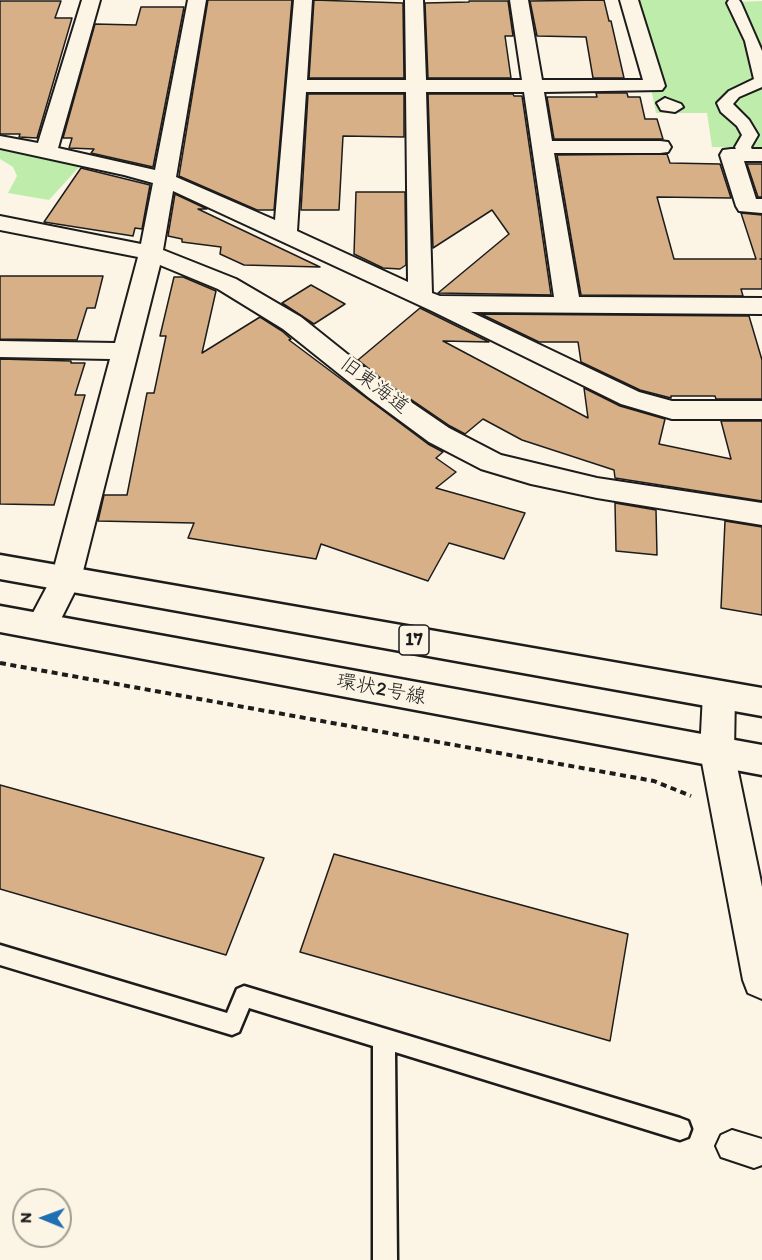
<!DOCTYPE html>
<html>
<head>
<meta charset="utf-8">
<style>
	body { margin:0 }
	#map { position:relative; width:762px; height:1260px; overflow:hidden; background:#fcf5e5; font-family:Itim,sans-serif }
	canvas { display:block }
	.north { position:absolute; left:12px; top:1188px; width:60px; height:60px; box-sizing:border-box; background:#fcf5e5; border:2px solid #a29e95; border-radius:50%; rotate:271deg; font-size:16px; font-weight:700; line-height:24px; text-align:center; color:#1c1c1c }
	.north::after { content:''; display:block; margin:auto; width:21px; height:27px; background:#1f6fb2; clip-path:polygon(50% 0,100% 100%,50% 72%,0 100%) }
</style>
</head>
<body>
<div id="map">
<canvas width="762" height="1260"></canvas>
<div class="north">N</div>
</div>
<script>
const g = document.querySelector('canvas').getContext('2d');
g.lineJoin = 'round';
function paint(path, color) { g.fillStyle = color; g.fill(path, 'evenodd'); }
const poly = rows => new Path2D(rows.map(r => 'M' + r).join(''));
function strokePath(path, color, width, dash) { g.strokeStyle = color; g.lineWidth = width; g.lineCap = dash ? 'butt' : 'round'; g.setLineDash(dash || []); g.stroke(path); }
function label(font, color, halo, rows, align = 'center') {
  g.font = font + ' Itim,"Klee One",sans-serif'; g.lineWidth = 5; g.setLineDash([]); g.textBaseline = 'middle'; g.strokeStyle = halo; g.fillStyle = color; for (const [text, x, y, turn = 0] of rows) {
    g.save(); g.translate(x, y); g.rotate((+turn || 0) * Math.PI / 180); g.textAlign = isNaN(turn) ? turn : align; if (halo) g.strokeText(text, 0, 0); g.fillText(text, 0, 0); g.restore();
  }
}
paint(poly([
	[633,0,733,0,734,2,762,1,762,148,712,147,707,113,656,113],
	[0,149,80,166,49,200,8,193,17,176,13,167,0,159]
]), '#beedab');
const building = poly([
	[208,0,292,0,274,210,257,210,179,176,208,0],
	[314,0,403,3,404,78,309,78,314,0],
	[604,0,609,21,611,21,624,78,593,78,586,37,537,36,530,1,604,0],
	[0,1,61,1,55,18,72,18,37,138,19,137,20,134,0,134,0,1],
	[469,1,508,1,513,36,505,36,511,78,428,78,425,3,469,2,469,1],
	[141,7,184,7,153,167,91,153,94,149,69,148,72,138,63,138,95,24,136,25,141,7],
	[596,93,627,93,628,97,640,97,645,119,657,119,663,139,554,139,547,97,597,97,596,93],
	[308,94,404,94,404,137,343,136,339,210,301,210,308,94],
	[428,94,513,94,514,96,522,96,551,295,438,293,509,234,492,210,433,248,428,94],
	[667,154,670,163,720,164,731,198,657,197,674,259,756,259,741,213,762,215,762,259,760,259,762,259,762,289,741,289,743,296,581,295,557,155,667,154],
	[747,164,762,164,762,197,758,197,747,164],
	[81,168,150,185,142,229,135,228,133,236,44,222,81,168],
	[356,192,405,192,406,265,400,269,383,268,354,254,356,192],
	[175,194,207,209,198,209,320,267,244,265,220,254,221,247,182,242,182,239,168,236,175,194],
	[0,276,103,276,95,308,87,308,77,340,0,339,0,276],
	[174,277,183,277,216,291,202,353,260,317,282,331,291,339,289,340,428,444,443,452,436,458,456,472,436,488,525,513,504,559,449,543,428,581,321,544,316,559,188,538,194,523,98,521,104,495,127,495,147,393,154,393,166,336,160,336,174,277],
	[311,285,345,304,314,324,282,303,311,285],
	[420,308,489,342,443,341,588,418,584,388,620,406,665,419,659,444,731,459,721,421,762,421,762,501,615,478,614,470,522,440,483,419,465,434,450,426,387,383,358,360,420,308],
	[481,314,749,316,762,360,762,399,716,399,715,396,671,396,671,398,640,390,581,362,578,342,539,342,481,314],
	[0,359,71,361,71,363,85,363,75,395,85,395,54,505,0,504,0,359],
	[615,503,656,510,657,555,616,551,615,503],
	[725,521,762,527,762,615,721,608,725,521],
	[0,785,264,858,226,955,0,889,0,785],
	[334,854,628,934,610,1041,300,952,334,854]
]);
paint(building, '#d7b088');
strokePath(building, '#1c1c1c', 1.5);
const service = poly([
	[0,945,227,1013,237,989,244,986,680,1118,688,1121,691,1129,688,1137,680,1140,395,1052,397,1260,373,1260,373,1046,249,1008,239,1032,232,1035,0,965,0,945]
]);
const pedestrian = poly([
	[729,0,739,0,741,3,762,51,762,87,739,97,733,104,749,120,758,135,751,147,754,155,746,160,740,158,735,147,742,135,737,126,721,112,717,103,729,91,754,79,745,41,727,3,729,0],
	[665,98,681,104,683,107,675,112,661,110,657,103,665,98],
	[732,1130,762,1139,762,1165,754,1168,721,1157,716,1146,721,1135,732,1130]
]);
const minor = poly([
	[82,0,100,0,58,148,155,170,188,0,206,0,176,177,275,220,294,0,312,0,307,80,406,80,405,0,423,0,426,80,522,80,510,0,528,0,542,80,643,80,620,0,638,0,665,86,662,90,544,92,552,141,660,141,668,142,671,147,668,152,660,153,554,153,579,297,762,298,762,314,471,312,639,392,672,401,762,401,762,419,672,419,621,404,432,311,173,191,163,250,236,279,301,317,386,385,449,428,501,455,597,478,762,503,762,525,597,498,531,484,481,469,429,442,368,397,283,329,218,289,160,265,81,579,53,635,42,638,31,635,26,626,51,579,110,359,0,357,0,341,115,343,138,257,0,230,0,216,141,244,153,183,124,175,0,148,0,136,38,143,82,0],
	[306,92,406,92,408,282,297,231,306,92],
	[426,92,524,92,554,297,440,296,432,293,426,92],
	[731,149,762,149,762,161,744,161,756,199,762,199,762,213,739,211,736,206,720,155,723,150,731,149],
	[719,681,731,684,735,694,734,752,762,887,762,999,748,993,743,980,700,752,703,694,707,684,719,681]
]);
const primary = poly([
	[0,555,762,688,762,716,0,579,0,555],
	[0,606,762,745,762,775,0,632,0,606]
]);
strokePath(service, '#1c1c1c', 5);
strokePath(pedestrian, '#1c1c1c', 4);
strokePath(minor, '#1c1c1c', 4);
strokePath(primary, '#1c1c1c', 5);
strokePath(poly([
	[0,663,654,781,691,796]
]), '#1c1c1c', 4, [6, 4.5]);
paint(service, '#fcf5e5');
paint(pedestrian, '#fcf5e5');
paint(minor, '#fcf5e5');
paint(primary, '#fcf5e5');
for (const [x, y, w] of [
	[414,640,30]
]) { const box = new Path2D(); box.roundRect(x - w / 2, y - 15, w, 30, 4.5); g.fillStyle = '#fcf5e5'; g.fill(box); strokePath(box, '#1c1c1c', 1.5); }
label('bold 18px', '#1c1c1c', null, [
	["17",414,640]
]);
label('20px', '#1c1c1c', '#fcf5e5', [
	["旧東海道",374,386,37],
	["環状2号線",381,690,11]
]);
</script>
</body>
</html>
